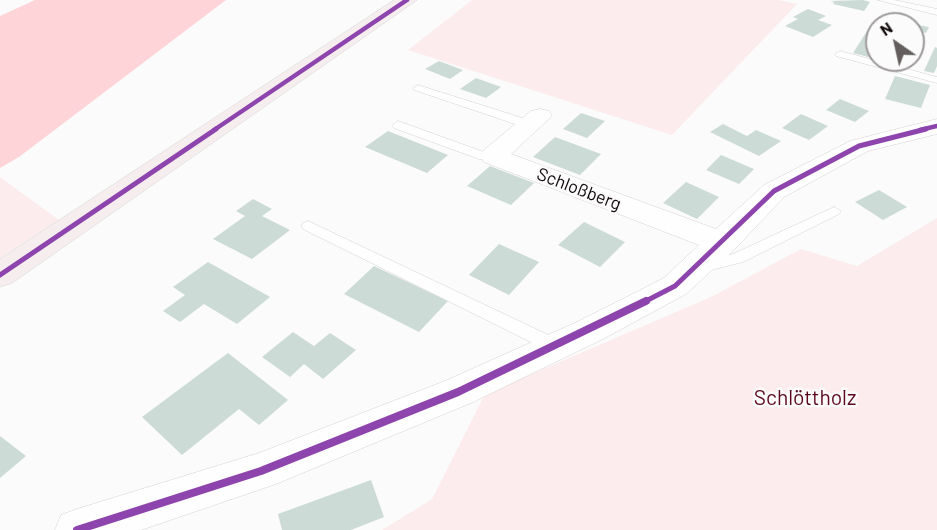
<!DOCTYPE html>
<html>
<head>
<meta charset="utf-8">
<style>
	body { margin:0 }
	#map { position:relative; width:937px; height:530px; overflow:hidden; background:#fbfbfb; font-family:Barlow,sans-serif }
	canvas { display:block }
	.north { position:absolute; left:865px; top:12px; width:60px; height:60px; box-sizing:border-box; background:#fbfbfb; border:2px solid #9e9a9b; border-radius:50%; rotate:326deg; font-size:16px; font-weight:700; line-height:24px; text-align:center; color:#12090a }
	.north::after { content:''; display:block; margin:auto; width:21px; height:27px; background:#645e5e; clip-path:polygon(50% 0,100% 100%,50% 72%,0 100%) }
</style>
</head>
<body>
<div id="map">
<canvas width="937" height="530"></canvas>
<div class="north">N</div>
</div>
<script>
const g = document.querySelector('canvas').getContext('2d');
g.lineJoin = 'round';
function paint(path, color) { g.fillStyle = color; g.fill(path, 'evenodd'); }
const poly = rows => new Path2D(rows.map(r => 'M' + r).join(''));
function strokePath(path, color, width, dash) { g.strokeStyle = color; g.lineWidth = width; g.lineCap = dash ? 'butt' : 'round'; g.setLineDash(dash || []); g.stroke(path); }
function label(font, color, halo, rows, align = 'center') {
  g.font = font + ' Barlow,sans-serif'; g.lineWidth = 5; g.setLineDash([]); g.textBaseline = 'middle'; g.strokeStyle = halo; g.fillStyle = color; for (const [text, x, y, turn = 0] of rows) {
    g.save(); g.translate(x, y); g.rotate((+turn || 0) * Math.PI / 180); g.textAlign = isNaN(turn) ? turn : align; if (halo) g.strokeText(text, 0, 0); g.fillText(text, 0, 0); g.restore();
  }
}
paint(poly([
	[472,0,779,0,797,4,672,135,408,50],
	[0,177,59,220,0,258],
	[937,218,937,530,382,530,432,499,485,394,711,297,801,249,857,266]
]), '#fdeced');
paint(poly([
	[35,0,226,0,19,157,0,168,0,16]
]), '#fed4d8');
paint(poly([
	[863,0,870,2,864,11,833,4,834,2,830,1],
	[808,9,826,16,818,20,832,25,813,37,785,26,798,19,793,17],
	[913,24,929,27,926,33,913,30],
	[867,31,877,33,877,51,872,58,853,53],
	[935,47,937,48,937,66,934,73,924,71],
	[439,61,463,70,450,79,425,69],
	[895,76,930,85,921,108,885,99],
	[476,78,501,87,486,98,460,89],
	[840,99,869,111,855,122,826,110],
	[581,113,605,121,587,138,563,129],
	[801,114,828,126,809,140,782,128],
	[723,124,747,136,756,130,781,141,759,156,710,132],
	[388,131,448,155,427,173,365,147],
	[555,137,601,154,580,175,533,157],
	[721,155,754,169,739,184,706,170],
	[490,166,534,183,511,205,467,186],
	[686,182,719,197,697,219,663,203],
	[879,190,907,207,883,220,855,202],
	[253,199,272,209,262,216,290,230,252,259,213,239,245,216,236,211],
	[584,222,625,242,600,267,558,245],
	[499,244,539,262,509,295,469,275],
	[208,262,270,297,237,324,204,304,180,322,163,311,185,295,173,287],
	[374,266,448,301,419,332,344,294],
	[293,332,314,346,330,333,356,350,323,379,304,364,290,377,262,357],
	[228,353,288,400,259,425,239,409,182,455,142,417],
	[0,436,26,456,0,478],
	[371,480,384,517,351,530,282,530,278,514]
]), '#ccdbd6');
const service = poly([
	[878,0,894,0,937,9,937,15,878,0],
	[840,51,937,77,937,83,836,56,835,54,840,51],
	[418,85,535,122,537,125,535,128,527,128,414,90,413,88,418,85],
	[398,121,484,152,497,153,499,156,493,160,479,159,394,128,392,125,398,121],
	[834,207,841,211,839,214,743,262,703,272,695,267,698,263,733,254,834,207],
	[308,221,561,341,563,346,561,351,555,353,549,351,303,229,301,226,303,223,308,221]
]);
const minor = poly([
	[540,109,549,111,552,116,511,154,716,229,764,185,850,141,937,119,937,134,868,151,784,197,734,250,686,294,603,339,471,403,276,484,141,530,55,530,61,515,77,509,259,453,445,381,579,321,664,278,699,245,484,162,480,156,484,150,531,111,540,109]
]);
const primary = poly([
	[394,0,417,0,12,283,0,287,0,259,394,0]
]);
strokePath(service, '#d7d1d2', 1);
strokePath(minor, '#d7d1d2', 1);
strokePath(primary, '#d7d6d6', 1);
paint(service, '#fefefe');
paint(minor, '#fefefe');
paint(primary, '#f5edee');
strokePath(poly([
	[214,130,407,0],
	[920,130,937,126]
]), '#8e44ad', 4.5);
strokePath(poly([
	[0,275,216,129],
	[644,302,675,286,774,191,859,146,926,129]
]), '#8e44ad', 5);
strokePath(poly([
	[77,530,261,471,458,392,646,301]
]), '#8e44ad', 8);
label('18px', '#12090a', '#fbfbfb', [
	["Schloßberg",579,189,21]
]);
label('21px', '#5c071e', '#fbfbfb', [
	["Schlöttholz",805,398]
]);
</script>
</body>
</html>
